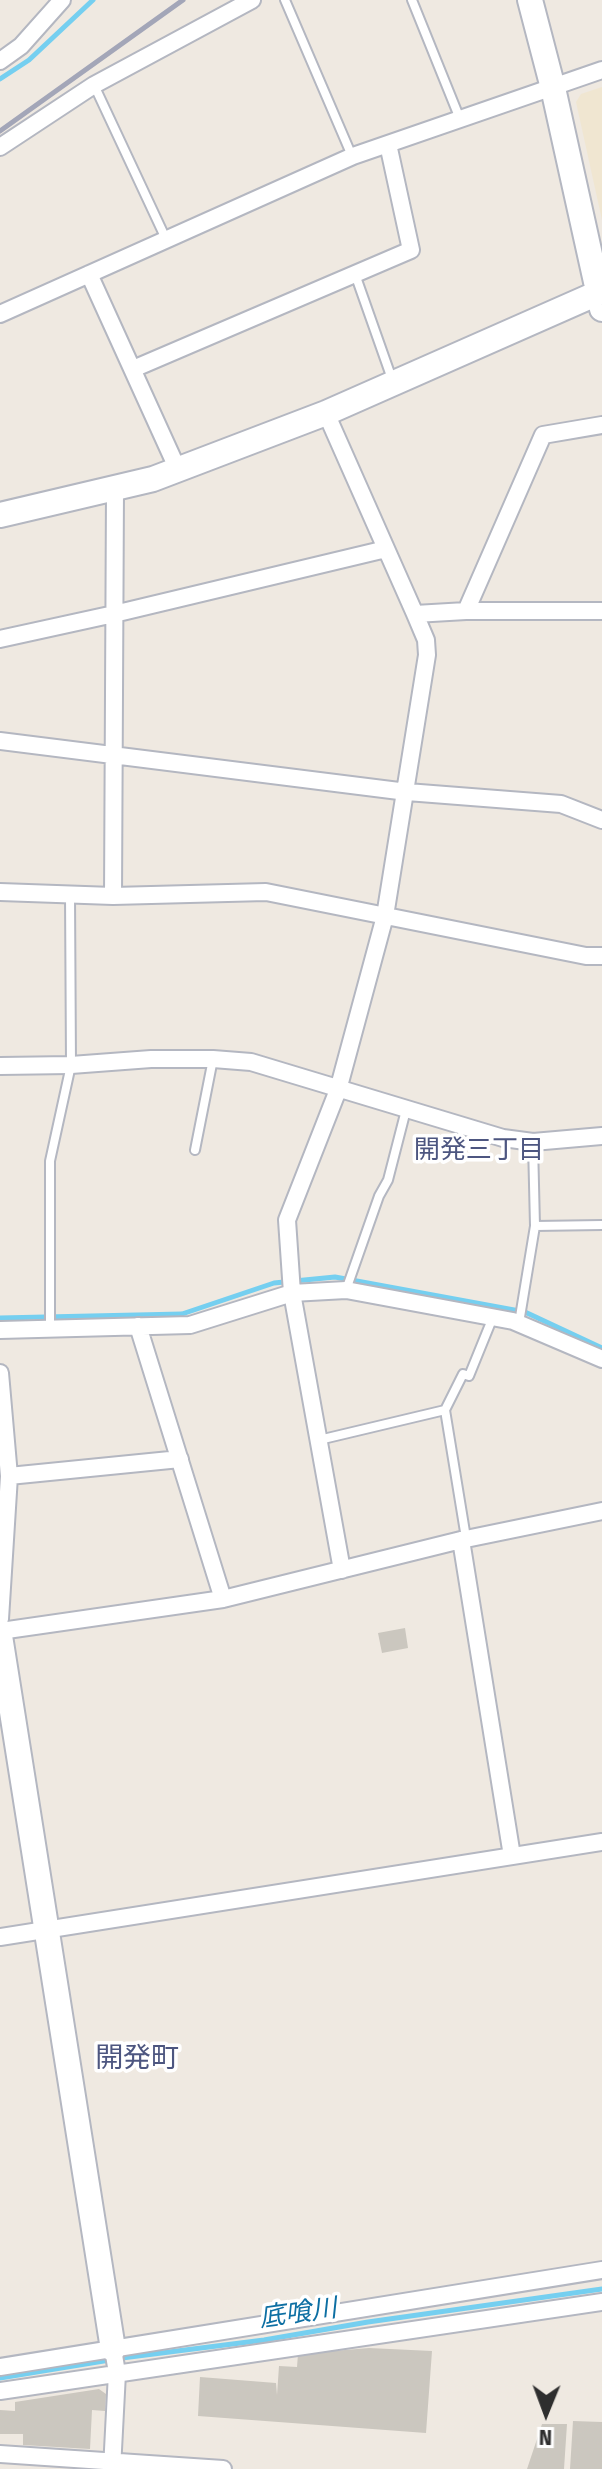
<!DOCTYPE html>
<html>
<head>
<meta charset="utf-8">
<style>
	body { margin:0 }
	#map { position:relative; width:602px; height:2469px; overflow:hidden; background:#efe9e1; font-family:"Fira Sans Condensed",sans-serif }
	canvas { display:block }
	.north { position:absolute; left:506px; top:2373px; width:80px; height:80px; -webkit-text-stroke:6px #fff; paint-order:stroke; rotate:181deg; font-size:22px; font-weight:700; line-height:32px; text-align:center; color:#2e2e2e }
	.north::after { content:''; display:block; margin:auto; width:28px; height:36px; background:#2e2e2e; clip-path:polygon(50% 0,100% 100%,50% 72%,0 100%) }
</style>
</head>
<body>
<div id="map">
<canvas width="602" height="2469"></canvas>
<div class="north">N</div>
</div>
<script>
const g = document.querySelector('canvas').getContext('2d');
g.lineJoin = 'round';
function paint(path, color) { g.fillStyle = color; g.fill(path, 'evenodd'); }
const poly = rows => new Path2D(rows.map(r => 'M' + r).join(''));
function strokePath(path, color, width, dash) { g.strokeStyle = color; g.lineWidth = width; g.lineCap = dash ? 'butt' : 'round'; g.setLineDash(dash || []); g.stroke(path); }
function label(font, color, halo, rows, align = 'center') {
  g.font = font + ' "Fira Sans Condensed","Noto Sans JP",sans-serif'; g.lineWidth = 7; g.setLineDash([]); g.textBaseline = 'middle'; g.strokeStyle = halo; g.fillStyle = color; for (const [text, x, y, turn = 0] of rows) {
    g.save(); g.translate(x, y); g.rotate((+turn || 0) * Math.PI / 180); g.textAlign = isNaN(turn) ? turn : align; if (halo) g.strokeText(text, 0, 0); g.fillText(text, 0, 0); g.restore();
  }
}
paint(poly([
	[602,87,602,220,576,102,581,94]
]), '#f0e6d1');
strokePath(poly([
	[0,79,29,60,93,0],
	[0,1318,182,1314,274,1283,335,1277,525,1312,602,1348],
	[0,2378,122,2358,264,2340,368,2322,602,2289]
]), '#75cff0', 5);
paint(poly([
	[405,1628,408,1648,382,1653,378,1633],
	[369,2348,432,2351,426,2433,198,2416,200,2377,276,2383,277,2395,279,2366,297,2367,298,2354],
	[99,2389,106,2394,105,2411,92,2410,90,2449,23,2445,23,2434,0,2434,0,2410,15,2411,15,2402],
	[573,2421,602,2422,602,2469,570,2469],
	[542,2424,567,2424,564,2469,527,2469]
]), '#cbc7bf');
const lane = poly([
	[285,0,352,156],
	[412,0,460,119],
	[94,85,166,239],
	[355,274,392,379],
	[195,1150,213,1059],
	[535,1226,602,1225],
	[346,1290,379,1196,388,1180,406,1110],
	[519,1323,535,1226,533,1143],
	[50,1328,50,1161,71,1065,70,895],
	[319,1440,445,1410],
	[466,1538,445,1410,463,1374,469,1376,493,1317]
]);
const street = poly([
	[0,61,21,46,62,0],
	[0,147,94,85,252,0],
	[89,274,178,470],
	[0,314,353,156,602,70],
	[133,369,411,250,388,144],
	[326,413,415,614,426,640,427,655,385,916,338,1090,287,1220,292,1293,342,1570],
	[466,611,543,435,602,425],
	[415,614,466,611,602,611],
	[0,639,114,614,386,549],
	[0,741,407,792,561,804,602,820],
	[0,892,113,896,266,892,586,956,602,956],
	[113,896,115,490],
	[0,1066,71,1065,151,1059,213,1059,251,1062,503,1138,533,1142,602,1136],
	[138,1326,223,1599],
	[0,1330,190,1325,292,1293,346,1290,513,1321,602,1359],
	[0,1373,9,1476,0,1619],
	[9,1476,180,1459],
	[461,1540,512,1856],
	[0,1631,223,1599,461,1540,602,1511],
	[0,1937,602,1842],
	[0,2367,602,2270],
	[0,2391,602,2302],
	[0,2454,223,2469],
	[112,2469,117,2373,113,2349]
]);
const secondary = poly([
	[530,0,553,88,602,309],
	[0,515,153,479,326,413,598,293],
	[0,1636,113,2349]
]);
strokePath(lane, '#b4b7c1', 12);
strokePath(street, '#b4b7c1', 20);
strokePath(secondary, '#b4b7c1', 28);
strokePath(lane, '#fff', 8);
strokePath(street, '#fff', 16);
strokePath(secondary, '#fff', 24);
strokePath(poly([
	[0,131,183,0]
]), '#a3a6b8', 5);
label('26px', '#4d5680', '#fff', [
	["開発三丁目",479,1151]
]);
label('italic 26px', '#0d6fa3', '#fff', [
	["底喰川",298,2314,-8]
]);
label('28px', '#4d5680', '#fff', [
	["開発町",137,2059]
]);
</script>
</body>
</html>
